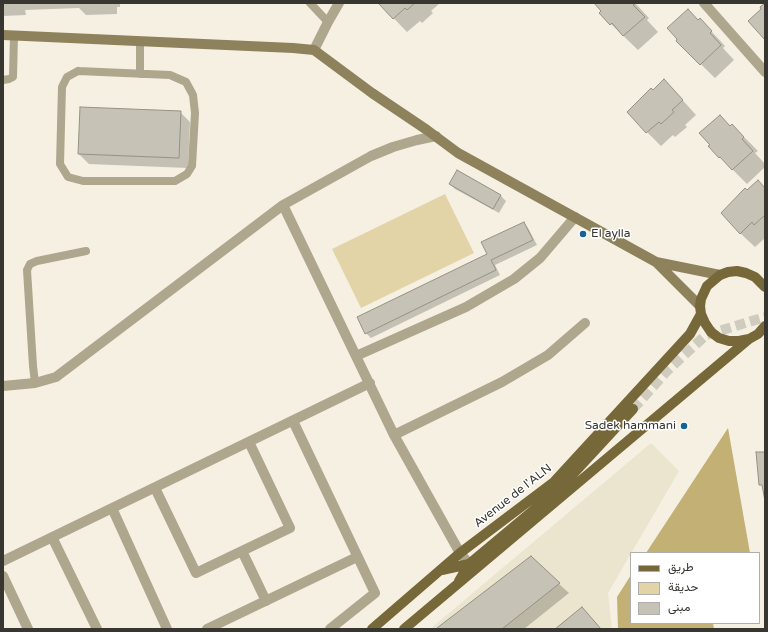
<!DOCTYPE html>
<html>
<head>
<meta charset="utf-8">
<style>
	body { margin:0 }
	#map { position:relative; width:768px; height:632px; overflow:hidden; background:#f5f0e2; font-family:"Varela Round",Vazirmatn,sans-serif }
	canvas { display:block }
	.frame { position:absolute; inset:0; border:4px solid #373630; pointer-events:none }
	.legend { position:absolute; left:630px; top:552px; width:130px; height:72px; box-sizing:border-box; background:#fff; border:1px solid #afafac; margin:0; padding:5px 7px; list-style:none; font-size:12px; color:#373630 }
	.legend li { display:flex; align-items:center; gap:8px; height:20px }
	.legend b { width:20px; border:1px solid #afafac }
</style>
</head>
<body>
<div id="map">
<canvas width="768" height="632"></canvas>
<div class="frame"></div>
<ul class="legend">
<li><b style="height:5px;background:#776839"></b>طريق</li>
<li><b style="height:11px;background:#e2d4a7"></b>حديقة</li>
<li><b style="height:11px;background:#c6c2b5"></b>مبنى</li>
</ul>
</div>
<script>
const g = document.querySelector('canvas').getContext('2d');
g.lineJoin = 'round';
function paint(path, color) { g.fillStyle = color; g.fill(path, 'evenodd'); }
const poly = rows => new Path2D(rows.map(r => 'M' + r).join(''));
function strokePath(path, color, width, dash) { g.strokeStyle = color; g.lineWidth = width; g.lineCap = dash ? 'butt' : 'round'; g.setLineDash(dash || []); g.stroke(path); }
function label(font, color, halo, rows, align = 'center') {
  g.font = font + ' "Varela Round",sans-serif'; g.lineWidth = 3; g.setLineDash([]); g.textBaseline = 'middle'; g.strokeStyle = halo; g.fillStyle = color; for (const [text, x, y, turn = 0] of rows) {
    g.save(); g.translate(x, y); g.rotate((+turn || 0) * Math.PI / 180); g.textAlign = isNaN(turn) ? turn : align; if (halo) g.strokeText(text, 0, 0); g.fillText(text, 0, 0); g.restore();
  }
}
paint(poly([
	[651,443,679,471,608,593,612,629,430,629]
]), '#ebe5cf');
paint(poly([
	[445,194,474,253,361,308,332,249]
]), '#e2d4a7');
paint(poly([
	[728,428,750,553,646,553],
	[631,575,631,623,713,623,714,629,618,629,617,597]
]), '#c2b075');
paint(poly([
	[3,3,120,3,120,7,117,7,117,14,86,15,79,8,25,10,26,15,3,16],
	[379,3,440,3,431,11,433,13,422,23,420,21,407,32],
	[595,3,635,3,649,18,647,20,658,32,638,50,611,24],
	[700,19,725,46,723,48,734,60,715,78,677,41],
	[678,95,696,115,685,125,687,127,675,137,673,135,661,146,647,132],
	[180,112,190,122,188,168,89,164,79,154],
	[720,116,731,127,732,125,758,151,755,153,765,164,765,167,747,184,709,146,711,145],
	[457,171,501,196,506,201,499,213,455,189,450,184],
	[765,189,765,238,755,247,740,233,747,192],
	[524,223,528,228,537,245,495,265,500,275,371,338,366,333,488,254],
	[559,584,569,593,524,629,439,629]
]), '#0003');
const building = poly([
	[378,3,415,3,407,10,405,8,393,19,378,3],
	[594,3,636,3,633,5,645,17,623,36,612,23,610,25,599,13,601,11,594,3],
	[765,3,765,40,748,21,761,9,760,7,765,3],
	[688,9,698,20,700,18,712,31,710,33,721,45,700,65,676,41,677,39,667,28,688,9],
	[664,79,683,100,672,110,674,112,661,124,659,122,646,133,627,112,651,88,653,90,664,79],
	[80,107,181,111,179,158,78,154,80,107],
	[720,115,730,126,732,124,744,137,742,139,753,151,732,170,720,157,719,158,708,146,710,145,699,133,720,115],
	[457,170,501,195,493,209,449,184,457,170],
	[758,180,765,188,765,215,754,225,752,222,740,234,721,213,745,188,747,190,758,180],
	[524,222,533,240,491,260,496,270,365,334,357,317,487,254,481,242,524,222],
	[756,452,765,452,765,501,762,485,759,485,756,452],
	[531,556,560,583,502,629,438,629,437,628,531,556],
	[582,607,601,629,555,629,582,607]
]);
paint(building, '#c6c2b5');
strokePath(building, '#959184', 1);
strokePath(poly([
	[633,409,668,370,706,335,765,317]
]), '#cfcbbe', 10, [10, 5]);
strokePath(poly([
	[310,3,328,22],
	[140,41,140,74],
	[78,71,170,75,186,82,193,95,195,113,192,166,187,174,175,181,83,181,68,177,60,164,62,87,67,77,78,71],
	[3,80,9,79,13,77,14,35],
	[35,383,33,366,27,270,30,264,37,261,86,251]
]), '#aea68d', 8);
strokePath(poly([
	[704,3,765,72],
	[314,50,328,22,339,3],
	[283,205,394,435,460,553,469,564],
	[356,356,466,307,514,279,540,258,575,217],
	[3,386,35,383,56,377,283,205,371,156,393,147,417,140,436,136],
	[293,421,375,593,330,629],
	[394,435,502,382,548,355,585,323],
	[155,488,196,573,290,528,249,442],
	[112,508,167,629],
	[52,537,97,629],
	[242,551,266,601],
	[3,561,370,383],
	[3,576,28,629],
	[207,629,357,557]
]), '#aea68d', 10);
strokePath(poly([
	[3,35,293,48,314,50,372,93,427,130,458,153,656,262,700,306],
	[656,262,720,275]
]), '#8e825d', 10);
strokePath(poly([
	[765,287,755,277,746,273,737,271,728,272,720,275,707,286,701,299,700,306,701,314,705,323,711,332,719,338,729,341,739,341,749,339,758,334,765,326],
	[442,570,469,564],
	[459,581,469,564,560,488,633,409],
	[372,629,460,553,554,482,690,334,701,314],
	[404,629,749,339]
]), '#776839', 10);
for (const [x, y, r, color] of [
	[583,234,4,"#146496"],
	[684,426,4,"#146496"]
]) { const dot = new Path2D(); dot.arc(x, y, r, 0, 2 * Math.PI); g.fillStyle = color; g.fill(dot); strokePath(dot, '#fff', 1.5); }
label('12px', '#373630', '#fff', [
	["El aylla",591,234],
	["Sadek hammani",676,426,"right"]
], 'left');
label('12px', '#373630', '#fff', [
	["Avenue de l'ALN",513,496,-38]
]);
</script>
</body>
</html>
